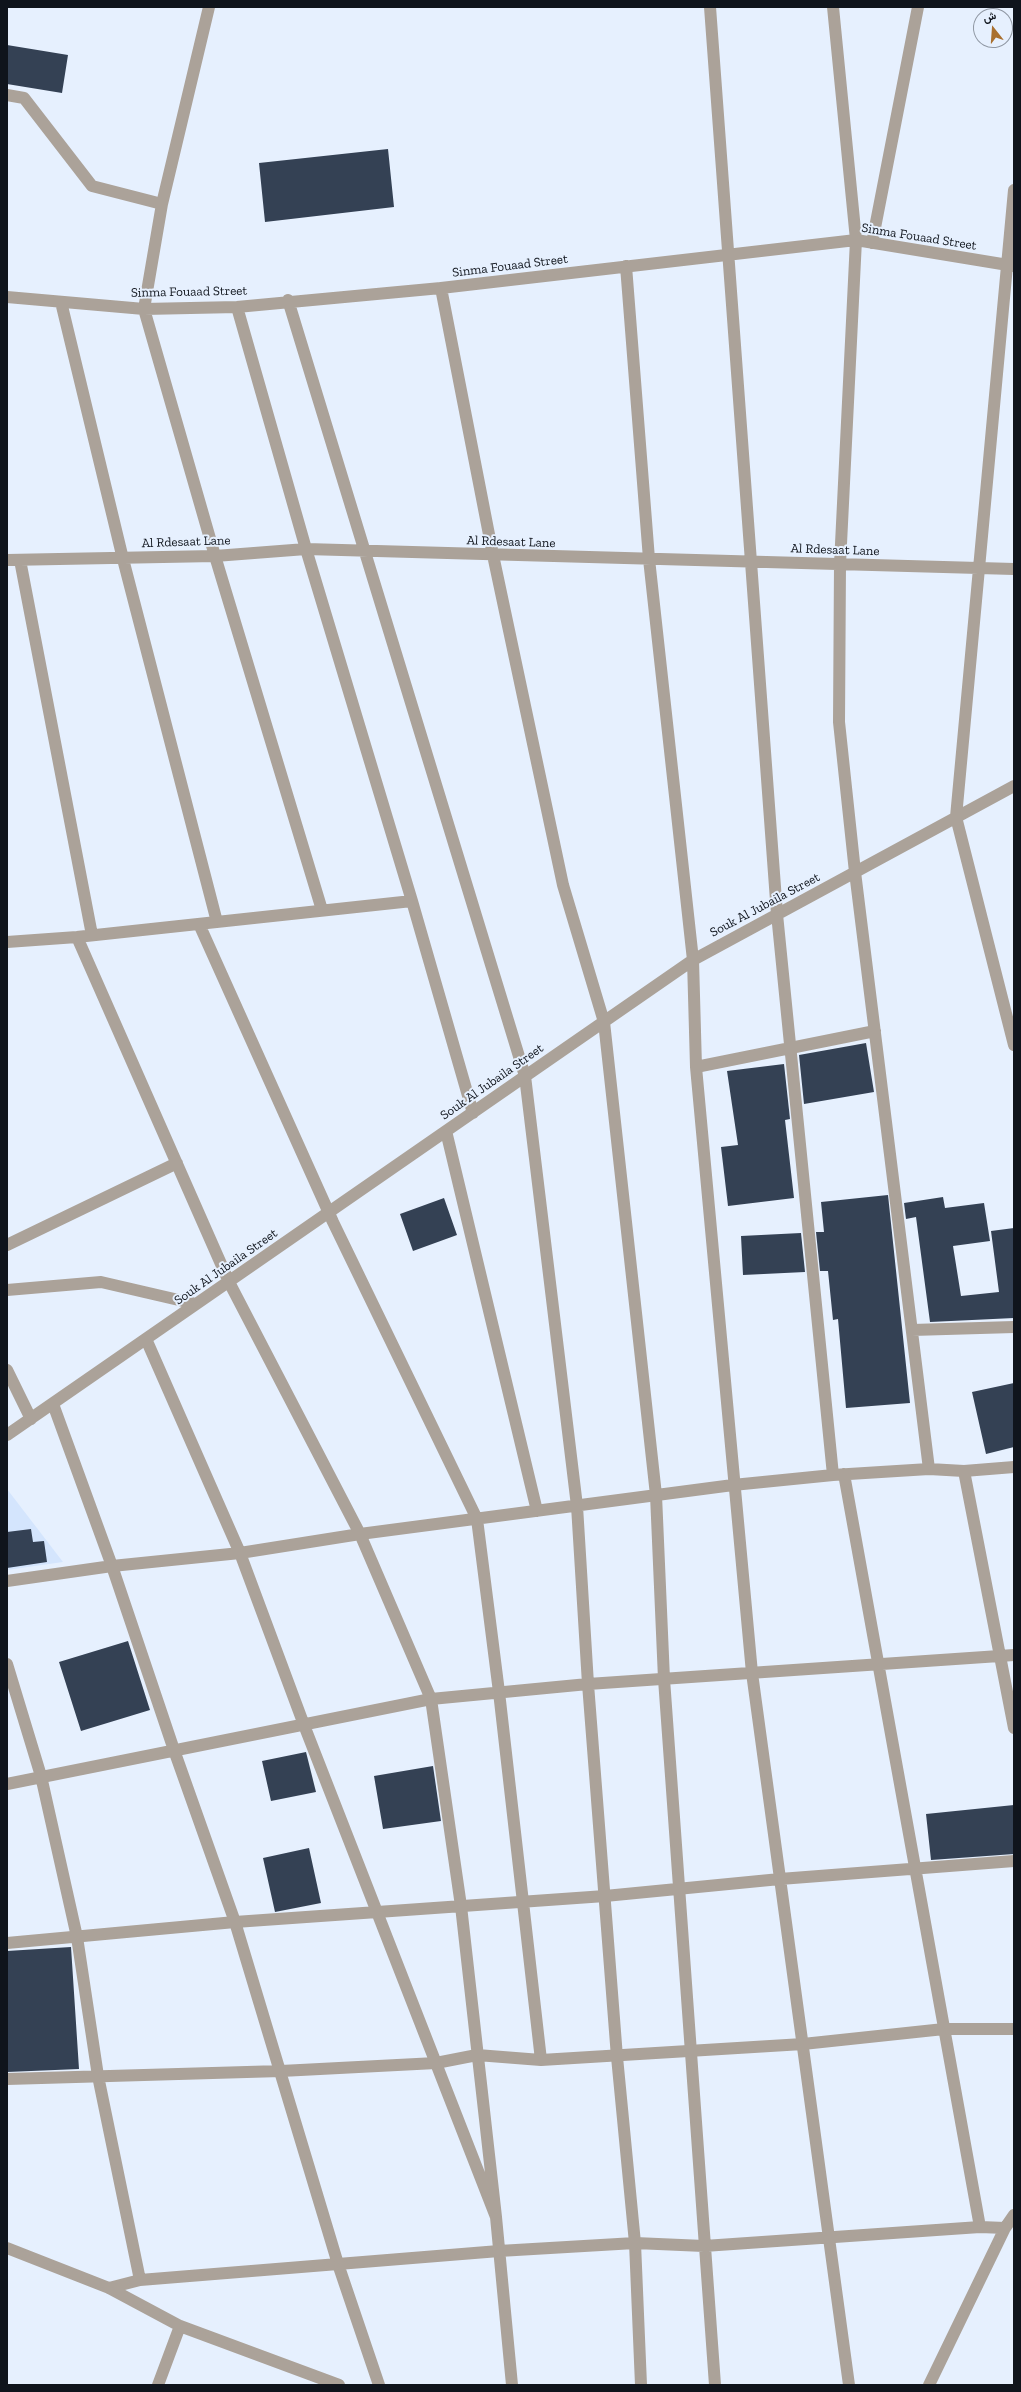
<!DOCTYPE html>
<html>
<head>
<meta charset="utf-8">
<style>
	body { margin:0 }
	#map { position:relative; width:1021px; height:2392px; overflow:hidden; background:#e6f0fe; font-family:"Zilla Slab",Vazirmatn,serif }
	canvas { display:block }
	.frame { position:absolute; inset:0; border:8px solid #0f141c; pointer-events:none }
	.north { position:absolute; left:973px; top:8px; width:40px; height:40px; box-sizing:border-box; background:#e6f0fe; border:1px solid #9098a4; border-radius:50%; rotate:343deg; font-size:11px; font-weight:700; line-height:16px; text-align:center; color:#0f141c }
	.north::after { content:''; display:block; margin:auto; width:14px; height:18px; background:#a9702f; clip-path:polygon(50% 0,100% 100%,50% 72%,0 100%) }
</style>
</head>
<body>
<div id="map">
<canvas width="1021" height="2392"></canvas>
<div class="frame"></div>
<div class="north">ش</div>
</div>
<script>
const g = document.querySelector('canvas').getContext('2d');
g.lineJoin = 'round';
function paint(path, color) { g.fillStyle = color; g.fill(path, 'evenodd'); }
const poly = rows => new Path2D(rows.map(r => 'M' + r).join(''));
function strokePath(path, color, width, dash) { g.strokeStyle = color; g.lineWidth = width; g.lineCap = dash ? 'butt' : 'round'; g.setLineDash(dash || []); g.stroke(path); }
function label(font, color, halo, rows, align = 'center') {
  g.font = font + ' "Zilla Slab",serif'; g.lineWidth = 4; g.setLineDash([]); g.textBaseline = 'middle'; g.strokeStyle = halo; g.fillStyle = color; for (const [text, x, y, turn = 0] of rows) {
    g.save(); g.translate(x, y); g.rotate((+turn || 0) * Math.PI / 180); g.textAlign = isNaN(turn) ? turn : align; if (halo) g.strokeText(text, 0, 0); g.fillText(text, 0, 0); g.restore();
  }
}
paint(poly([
	[7,1489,63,1562,7,1570]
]), '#d4e5fd');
paint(poly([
	[7,45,68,55,62,93,7,84],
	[388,149,394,207,265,222,259,163],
	[866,1043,874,1092,804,1104,799,1055],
	[784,1064,790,1119,785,1120,794,1198,728,1206,721,1147,738,1145,727,1071],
	[888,1195,910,1403,846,1408,838,1319,833,1320,828,1271,820,1271,816,1232,824,1232,821,1202],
	[943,1197,945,1208,984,1203,990,1241,953,1246,961,1296,999,1292,991,1231,1014,1228,1014,1318,930,1322,916,1217,906,1219,904,1203],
	[444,1198,457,1235,413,1251,400,1214],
	[801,1233,805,1272,743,1275,741,1236],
	[1014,1383,1014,1447,986,1454,972,1392],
	[31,1529,33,1542,44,1541,47,1562,7,1568,7,1532],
	[128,1641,150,1710,81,1731,59,1662],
	[306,1752,316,1792,271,1801,262,1761],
	[433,1766,441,1821,383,1829,374,1776],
	[1014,1805,1014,1854,931,1860,926,1814],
	[309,1848,321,1903,275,1912,263,1858],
	[71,1947,79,2069,7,2072,7,1951]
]), '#344154');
strokePath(poly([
	[209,7,162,204,144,309,215,556,322,910],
	[710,7,777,914,833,1475],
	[833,7,856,240,840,564,839,722,855,872,929,1469],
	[7,95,24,98,92,186,162,204],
	[1014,190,956,817,1014,1045],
	[872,243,918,7],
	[626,266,649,559,693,960,696,1067,752,1673,849,2385],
	[441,288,493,555,563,885,604,1022,656,1495,664,1679,715,2385],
	[7,297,144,309,237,307,441,288,856,240,1014,266],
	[288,300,525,1076,577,1506,588,1684,617,2057,635,2243,641,2385],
	[61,302,123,559,217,922],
	[237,307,306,549,412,901,473,1113],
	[7,560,215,556,306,549,1014,569],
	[20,560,92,935],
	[77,937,229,1282,360,1534,431,1699,461,1906,496,2217],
	[7,942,77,937,412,901],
	[696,1067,875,1031],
	[446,1131,537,1511],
	[7,1245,177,1163],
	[7,1290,101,1282,196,1304],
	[912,1330,1014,1327],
	[146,1339,240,1553,304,1725,496,2217,512,2385],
	[7,1370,31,1419],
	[53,1404,112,1566,174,1750,235,1922,338,2264,379,2385],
	[7,1435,693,960,1014,786],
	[964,1471,1014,1728],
	[844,1474,980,2227],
	[7,1581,112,1566,240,1553,360,1534,733,1485,833,1475,929,1469,964,1471,1014,1467],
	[7,1664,41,1776,77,1937,98,2076,140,2280],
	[7,1784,431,1699,588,1684,1014,1655],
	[7,1943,235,1922,605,1896,780,1879,1014,1861],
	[541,2060,803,2044,944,2029,1014,2029],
	[7,2079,281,2071,436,2063,477,2055,541,2060,499,1692,477,1519,333,1222,199,924],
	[7,2248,109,2288,180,2326,339,2385],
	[109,2288,140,2280,499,2251,635,2243,704,2246,980,2227,1005,2228],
	[158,2385,180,2326],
	[929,2385,1005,2228,1014,2215]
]), '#aba299', 12);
label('13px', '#0f141c', '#e6f0fe', [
	["Sinma Fouaad Street",919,237,9],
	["Sinma Fouaad Street",510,266,-7],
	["Sinma Fouaad Street",189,292,-1],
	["Al Rdesaat Lane",186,542,-2],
	["Al Rdesaat Lane",511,542,2],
	["Al Rdesaat Lane",835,550,2],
	["Souk Al Jubaila Street",765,905,-28],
	["Souk Al Jubaila Street",492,1082,-35],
	["Souk Al Jubaila Street",226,1267,-35]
]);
</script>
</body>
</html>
